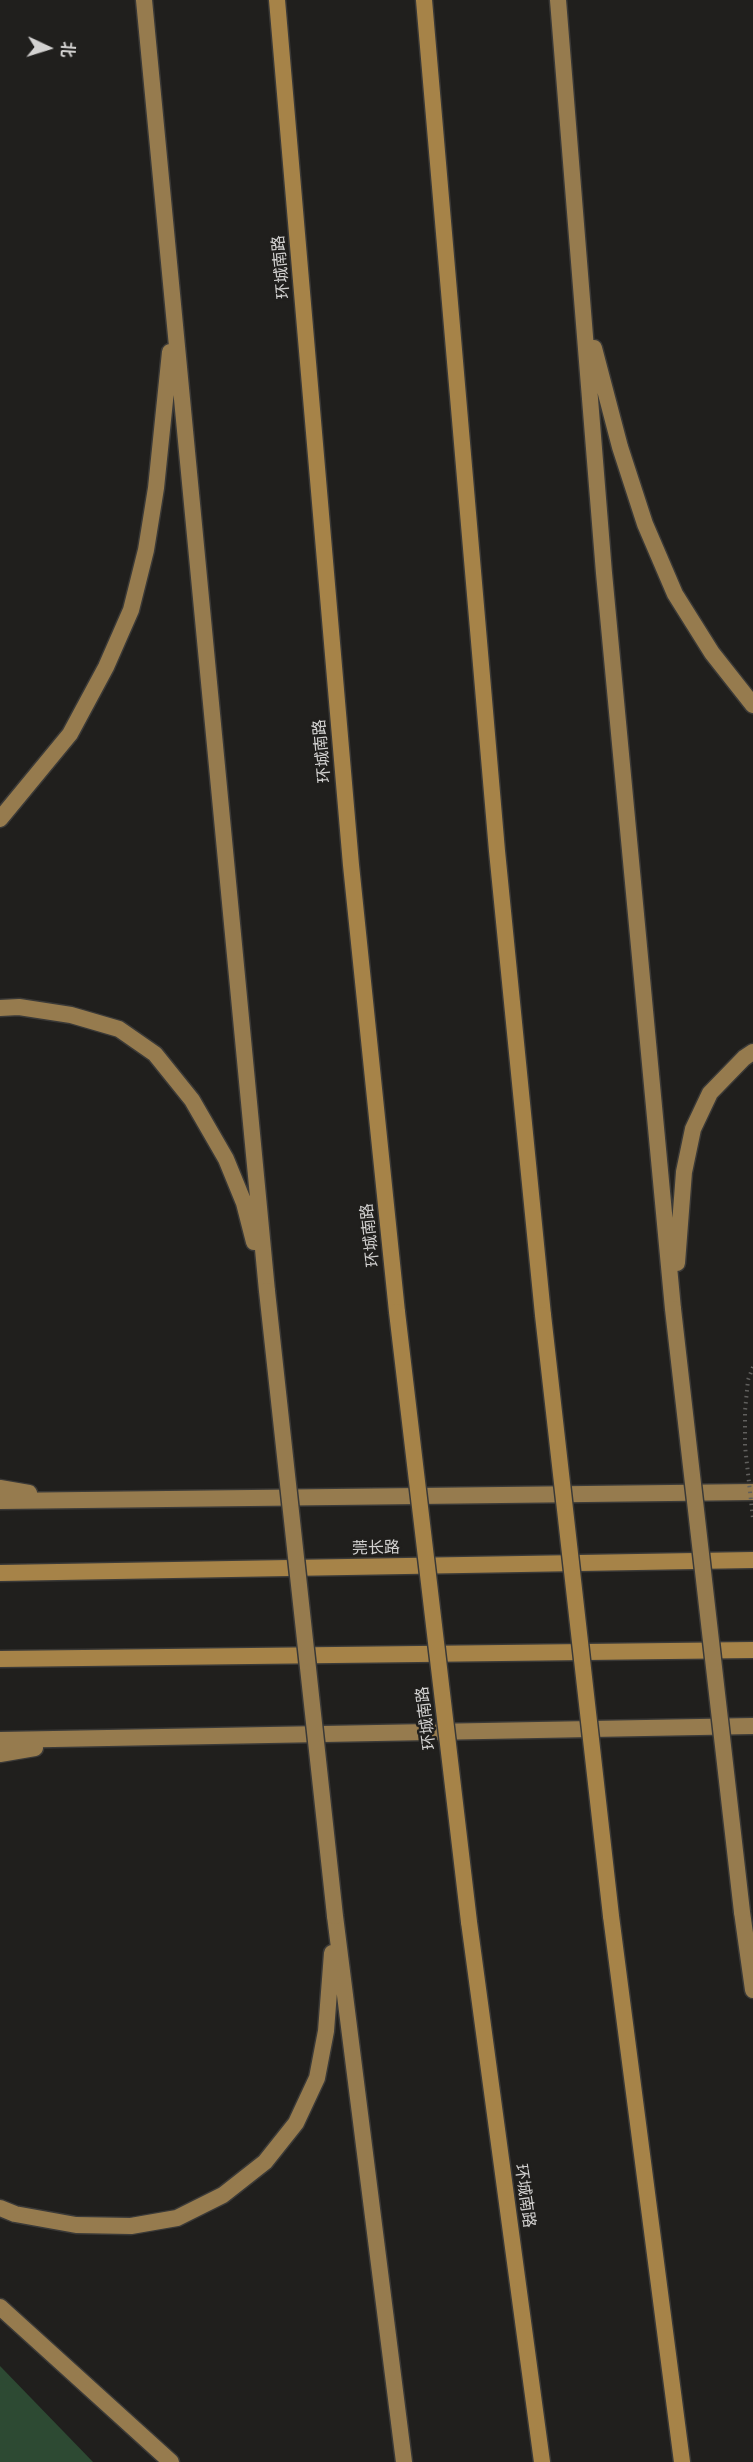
<!DOCTYPE html>
<html>
<head>
<meta charset="utf-8">
<style>
	body { margin:0 }
	#map { position:relative; width:753px; height:2462px; overflow:hidden; background:#201f1d; font-family:"Sofia Sans Condensed","Noto Sans SC",sans-serif }
	canvas { display:block }
	.north { position:absolute; left:18px; top:18px; width:60px; height:60px; -webkit-text-stroke:4px #201f1d; paint-order:stroke; rotate:94deg; font-size:16px; font-weight:700; line-height:24px; text-align:center; color:#d3d2d1 }
	.north::after { content:''; display:block; margin:auto; width:21px; height:27px; background:#d3d2d1; clip-path:polygon(50% 0,100% 100%,50% 72%,0 100%) }
</style>
</head>
<body>
<div id="map">
<canvas width="753" height="2462"></canvas>
<div class="north">北</div>
</div>
<script>
const g = document.querySelector('canvas').getContext('2d');
g.lineJoin = 'round';
function paint(path, color) { g.fillStyle = color; g.fill(path, 'evenodd'); }
const poly = rows => new Path2D(rows.map(r => 'M' + r).join(''));
function strokePath(path, color, width, dash) { g.strokeStyle = color; g.lineWidth = width; g.lineCap = dash ? 'butt' : 'round'; g.setLineDash(dash || []); g.stroke(path); }
function label(font, color, halo, rows, align = 'center') {
  g.font = font + ' "Sofia Sans Condensed","Noto Sans SC",sans-serif'; g.lineWidth = 5; g.setLineDash([]); g.textBaseline = 'middle'; g.strokeStyle = halo; g.fillStyle = color; for (const [text, x, y, turn = 0] of rows) {
    g.save(); g.translate(x, y); g.rotate((+turn || 0) * Math.PI / 180); g.textAlign = isNaN(turn) ? turn : align; if (halo) g.strokeText(text, 0, 0); g.fillText(text, 0, 0); g.restore();
  }
}
paint(poly([
	[0,2366,93,2462,0,2462]
]), '#2d4a33');
const primary = poly([
	[144,0,267,1291],
	[558,0,604,573,673,1309],
	[594,348,620,447,645,524,675,594,712,653,753,705],
	[0,819,70,734,106,667,131,610,146,550,156,488,170,352],
	[0,1008,19,1007,71,1015,119,1029,155,1054,192,1100,226,1159,244,1203,254,1242],
	[677,1263,684,1172,693,1129,710,1093,744,1058,753,1052],
	[0,1488,29,1493],
	[0,1501,753,1492],
	[0,1740,753,1726],
	[0,1754,35,1748],
	[742,1912,753,1990],
	[335,1916,404,2462],
	[0,2208,15,2214,76,2225,131,2226,177,2218,223,2195,265,2162,296,2123,317,2078,326,2031,332,1953],
	[0,2307,171,2462]
]);
const trunk = poly([
	[277,0,351,865,397,1312],
	[424,0,497,851,543,1315],
	[0,1573,753,1560],
	[0,1659,753,1650],
	[611,1916,682,2462],
	[469,1922,542,2462]
]);
strokePath(primary, '#3a3937', 19);
strokePath(trunk, '#3a3937', 19);
strokePath(primary, '#967b4e', 16);
strokePath(trunk, '#a68348', 16);
const primaryBridge = poly([
	[267,1291,335,1916],
	[673,1309,742,1912]
]);
const trunkBridge = poly([
	[397,1312,469,1922],
	[543,1315,611,1916]
]);
strokePath(primaryBridge, '#3a3937', 19, []);
strokePath(trunkBridge, '#3a3937', 19, []);
strokePath(poly([
	[753,1367,748,1380,745,1411,745,1446,753,1519]
]), '#605f5d', 4, [1.5, 4.5]);
strokePath(primaryBridge, '#967b4e', 16);
strokePath(trunkBridge, '#a68348', 16);
label('16px', '#d3d2d1', '#201f1d', [
	["环城南路",282,267,-95],
	["环城南路",323,751,-95],
	["环城南路",371,1235,-96],
	["莞长路",376,1549,-1],
	["环城南路",427,1718,-97],
	["环城南路",524,2196,82]
]);
</script>
</body>
</html>
